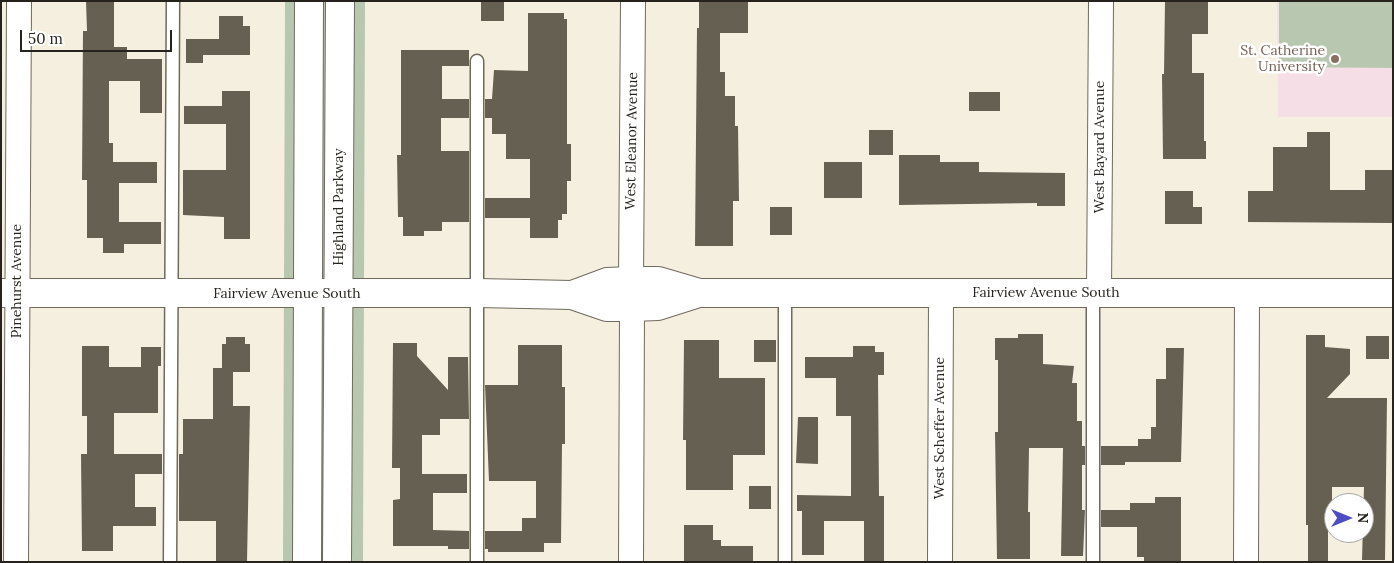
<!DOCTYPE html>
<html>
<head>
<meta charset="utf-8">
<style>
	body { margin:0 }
	#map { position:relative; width:1394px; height:563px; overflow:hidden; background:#f5efdf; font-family:Lora,serif }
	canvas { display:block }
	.frame { position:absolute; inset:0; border:2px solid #26231e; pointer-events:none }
	.north { position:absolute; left:1324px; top:493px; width:50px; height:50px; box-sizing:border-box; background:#fff; border:1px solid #a8a7a5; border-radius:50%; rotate:90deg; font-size:14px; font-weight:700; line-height:20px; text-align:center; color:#26231e }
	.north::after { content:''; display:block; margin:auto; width:18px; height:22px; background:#4e4cc3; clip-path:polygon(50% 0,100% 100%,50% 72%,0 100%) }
	.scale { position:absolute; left:20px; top:30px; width:152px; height:22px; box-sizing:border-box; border:2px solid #26231e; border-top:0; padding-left:6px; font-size:15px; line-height:18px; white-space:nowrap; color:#26231e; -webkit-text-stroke:4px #fff; paint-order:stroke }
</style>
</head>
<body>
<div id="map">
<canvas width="1394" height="563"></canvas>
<div class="frame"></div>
<div class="north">N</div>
<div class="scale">50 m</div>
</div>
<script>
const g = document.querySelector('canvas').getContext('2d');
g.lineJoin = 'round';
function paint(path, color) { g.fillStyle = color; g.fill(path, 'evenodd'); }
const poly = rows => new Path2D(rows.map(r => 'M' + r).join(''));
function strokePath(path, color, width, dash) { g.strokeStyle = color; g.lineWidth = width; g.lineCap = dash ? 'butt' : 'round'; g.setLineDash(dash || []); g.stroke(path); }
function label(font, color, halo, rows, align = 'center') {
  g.font = font + ' Lora,serif'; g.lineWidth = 5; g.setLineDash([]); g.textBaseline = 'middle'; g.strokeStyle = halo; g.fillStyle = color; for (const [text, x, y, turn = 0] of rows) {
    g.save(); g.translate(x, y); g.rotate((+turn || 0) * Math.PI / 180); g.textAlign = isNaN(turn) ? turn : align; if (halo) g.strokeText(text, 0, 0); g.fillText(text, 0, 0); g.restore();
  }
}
paint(poly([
	[1277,1,1393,1,1393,117,1278,117]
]), '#f6dee7');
paint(poly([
	[285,1,365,1,363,562,283,562],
	[1279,1,1393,1,1393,68,1279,67]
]), '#b8c8b0');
paint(poly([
	[86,1,114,1,114,47,127,47,127,59,162,59,162,113,140,113,140,81,109,81,109,143,113,143,113,162,157,162,157,183,119,183,119,222,161,222,161,244,124,244,124,253,103,253,103,238,87,238,87,180,82,180,83,31,87,31],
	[481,1,504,1,504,21,481,21],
	[699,1,748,2,748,33,720,33,720,72,725,72,725,96,735,96,735,126,738,126,739,201,733,201,733,246,695,246,697,28,699,28],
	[1165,1,1208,1,1208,34,1192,34,1192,73,1204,73,1204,141,1206,141,1206,159,1163,159,1162,74,1164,74],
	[528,13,564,13,564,19,567,19,567,144,571,144,571,181,567,181,567,214,562,214,562,220,558,220,558,238,530,238,530,218,485,218,485,198,530,198,530,159,506,159,506,134,492,134,492,118,485,118,485,99,492,99,494,70,528,71],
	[219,16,243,16,243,26,250,26,250,55,203,55,203,63,186,63,186,39,219,39],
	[401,50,469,50,469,66,442,66,442,99,469,99,469,118,441,118,441,151,469,151,469,222,442,222,442,231,424,231,424,236,403,236,403,217,398,217,397,155,401,155],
	[222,91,250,91,250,239,224,239,224,217,183,215,183,170,226,170,226,124,184,124,184,106,222,106],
	[969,92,1000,92,1000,111,969,111],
	[869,130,893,130,893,155,869,155],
	[1307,132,1330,132,1330,190,1365,190,1365,170,1393,170,1393,223,1248,222,1248,191,1273,191,1273,147,1307,147],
	[899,155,940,155,940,162,979,162,979,172,1065,173,1065,206,1037,206,1037,203,899,205],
	[824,162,862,162,862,198,824,198],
	[1165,191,1193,191,1193,207,1202,207,1202,224,1165,224],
	[770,207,792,207,792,235,770,235],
	[1018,334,1043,334,1043,364,1074,366,1072,383,1077,383,1077,421,1082,421,1082,446,1085,446,1085,465,1082,465,1082,510,1085,510,1083,556,1061,556,1063,448,1029,448,1028,512,1030,512,1030,559,997,559,995,432,998,432,998,360,995,360,995,338,1018,338],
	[1306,335,1325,335,1325,347,1350,349,1350,374,1327,398,1387,398,1385,560,1362,560,1364,487,1332,487,1332,525,1328,525,1328,562,1308,562,1308,525,1306,525],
	[1366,336,1389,336,1389,359,1366,359],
	[226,337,245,337,245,344,250,344,250,372,233,372,233,406,250,406,247,562,216,562,216,521,179,521,179,454,183,454,183,419,213,419,213,368,222,368,222,344,226,344],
	[684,340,719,340,719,378,765,378,765,455,733,455,733,490,686,490,686,440,683,440],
	[754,340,776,340,776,362,754,362],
	[393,343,417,343,417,356,448,390,448,357,468,357,469,419,440,419,440,435,422,435,422,474,467,474,467,493,433,493,433,530,469,531,469,549,448,549,448,546,393,546,393,500,400,499,400,468,392,468],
	[518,345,562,345,562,387,565,387,565,444,562,444,561,543,544,543,544,552,488,552,488,549,485,549,485,531,522,531,522,518,536,518,536,481,489,481,485,385,518,385],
	[82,346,109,346,109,367,141,367,141,347,161,347,161,366,158,366,158,413,114,413,114,454,162,454,162,474,135,474,135,507,156,507,156,526,113,526,113,551,82,551,81,454,87,454,87,416,82,416],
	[853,346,875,346,875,352,884,352,884,375,878,375,879,496,884,496,884,562,864,562,864,521,824,521,824,555,802,555,802,511,797,511,797,495,851,496,851,416,836,416,836,378,805,378,805,357,853,357],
	[1166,348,1184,348,1181,462,1125,462,1125,465,1101,465,1101,446,1138,446,1138,439,1151,439,1151,427,1156,427,1156,379,1166,379],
	[798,417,818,417,818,464,796,463],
	[749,486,771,486,771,509,749,509],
	[1155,497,1181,497,1181,562,1144,562,1144,557,1137,557,1137,527,1101,527,1101,510,1130,510,1130,503,1155,503],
	[684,525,713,525,713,540,721,540,721,546,753,546,753,562,684,562]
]), '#666053');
const service = poly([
	[1093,293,1093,562],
	[170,562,173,1],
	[477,562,477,61],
	[785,562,785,293]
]);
const minor = poly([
	[631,281,633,1],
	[1099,293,1101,1],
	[16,562,19,1],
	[631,562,632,307],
	[940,562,941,293],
	[1246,562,1247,294]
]);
const tertiary = poly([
	[1,293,478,293,572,295,607,307,632,307,658,306,699,293],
	[572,295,607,282,631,281,658,281,699,293,1393,293],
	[307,562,309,1],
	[337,562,340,1]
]);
strokePath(service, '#706a5d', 15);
strokePath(minor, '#706a5d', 26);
strokePath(tertiary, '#706a5d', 30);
strokePath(service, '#fff', 12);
strokePath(minor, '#fff', 24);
strokePath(tertiary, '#fff', 28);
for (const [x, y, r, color] of [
	[1335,59,5,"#8d6e63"]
]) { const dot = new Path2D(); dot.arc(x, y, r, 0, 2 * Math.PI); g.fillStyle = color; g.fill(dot); strokePath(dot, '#fff', 2); }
label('14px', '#785e54', '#fff', [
	["St. Catherine",1325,51],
	["University",1325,67]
], 'right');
label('14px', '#26231e', '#fff', [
	["West Eleanor Avenue",632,141,-89],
	["West Bayard Avenue",1100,147,-90],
	["Highland Parkway",339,207,-90],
	["Pinehurst Avenue",17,281,-90],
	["Fairview Avenue South",1046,293],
	["Fairview Avenue South",287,294],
	["West Scheffer Avenue",940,428,-90]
]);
</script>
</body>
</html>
